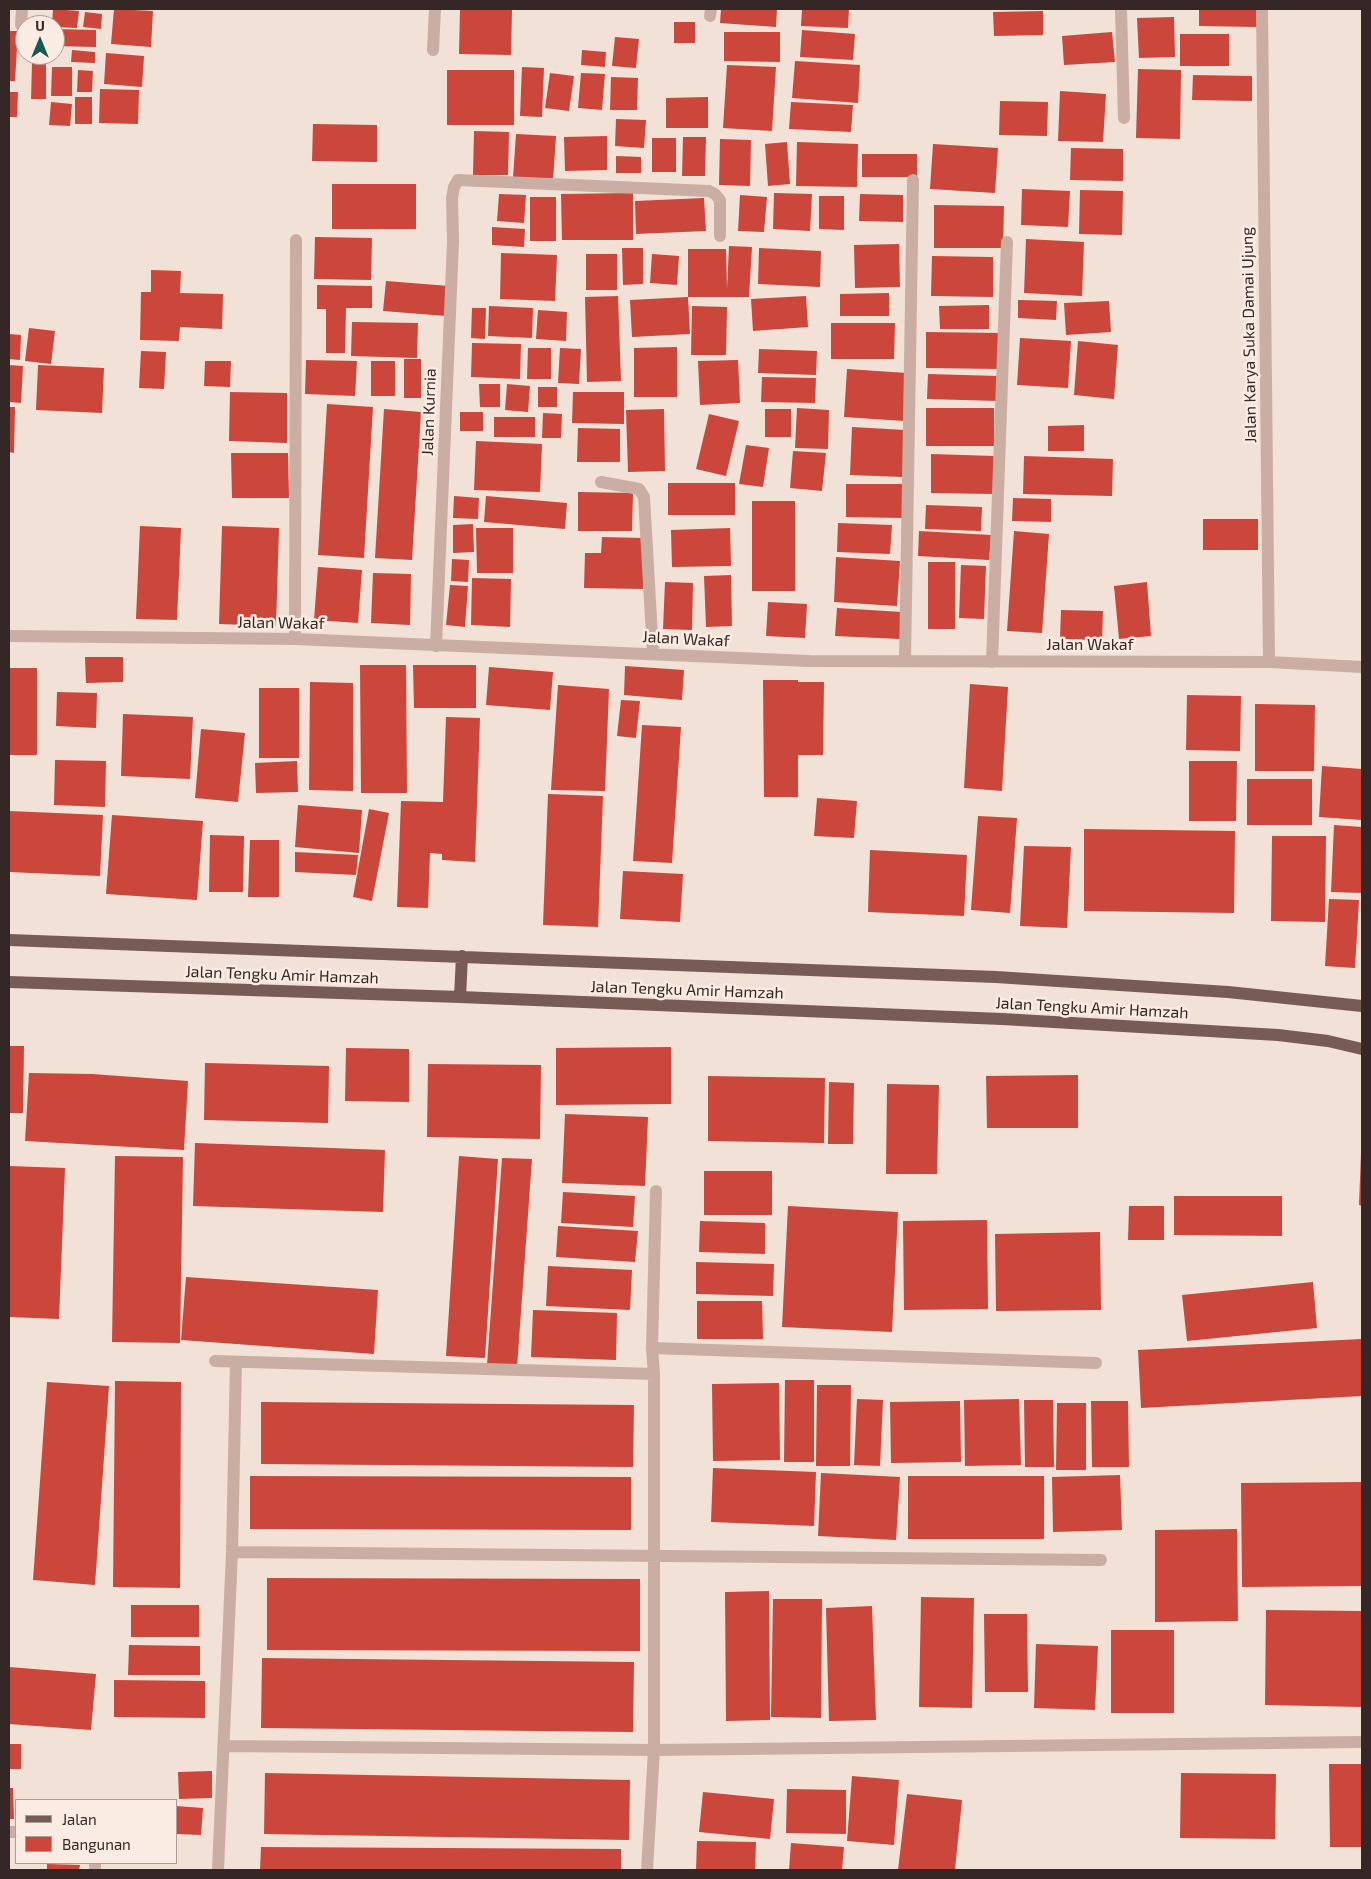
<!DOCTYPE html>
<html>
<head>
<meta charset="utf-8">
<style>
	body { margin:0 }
	#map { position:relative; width:1371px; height:1879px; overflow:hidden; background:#f2e1d7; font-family:"Exo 2",sans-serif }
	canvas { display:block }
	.frame { position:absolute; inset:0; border:10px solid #352725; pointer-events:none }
	.legend { position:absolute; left:15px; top:1799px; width:162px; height:65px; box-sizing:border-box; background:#faece3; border:1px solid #ab9d97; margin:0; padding:6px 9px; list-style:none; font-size:15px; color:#352725 }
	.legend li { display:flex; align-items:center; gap:10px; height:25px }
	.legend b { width:25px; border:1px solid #ab9d97 }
	.north { position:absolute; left:15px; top:15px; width:50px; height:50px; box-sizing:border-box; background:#faece3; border:1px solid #ab9d97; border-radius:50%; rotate:0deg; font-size:14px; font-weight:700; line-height:20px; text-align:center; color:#352725 }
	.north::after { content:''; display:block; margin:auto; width:18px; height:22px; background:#195751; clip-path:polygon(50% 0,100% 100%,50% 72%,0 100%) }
</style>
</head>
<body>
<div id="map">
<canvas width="1371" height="1879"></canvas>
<div class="frame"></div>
<ul class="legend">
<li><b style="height:6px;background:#775b55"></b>Jalan</li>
<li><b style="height:14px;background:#cb463b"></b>Bangunan</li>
</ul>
<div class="north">U</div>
</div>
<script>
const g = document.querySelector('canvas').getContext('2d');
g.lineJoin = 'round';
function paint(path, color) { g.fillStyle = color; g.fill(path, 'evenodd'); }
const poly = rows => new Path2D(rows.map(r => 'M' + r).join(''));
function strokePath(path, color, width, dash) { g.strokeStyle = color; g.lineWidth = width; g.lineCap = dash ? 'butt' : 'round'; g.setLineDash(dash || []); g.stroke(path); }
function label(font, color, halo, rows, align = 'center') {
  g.font = font + ' "Exo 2",sans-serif'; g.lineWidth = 5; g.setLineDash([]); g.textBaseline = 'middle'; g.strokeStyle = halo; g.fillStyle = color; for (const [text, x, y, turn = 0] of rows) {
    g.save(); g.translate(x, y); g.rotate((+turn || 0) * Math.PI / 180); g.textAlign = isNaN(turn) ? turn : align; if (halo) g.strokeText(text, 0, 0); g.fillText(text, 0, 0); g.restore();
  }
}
paint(poly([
	[53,9,79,11,77,28,55,27,55,25,52,25],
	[114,9,153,11,151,47,111,44],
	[460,9,512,9,511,55,459,54],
	[721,9,777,9,776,27,720,23],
	[802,9,849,9,848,28,801,26],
	[1199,9,1257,9,1257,27,1199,26],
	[1043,11,1043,35,994,36,993,12],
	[85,12,102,14,101,29,83,27],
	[1174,17,1175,57,1139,58,1137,18],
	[674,22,695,22,695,43,674,43],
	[55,29,96,30,96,47,55,46],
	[802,30,855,34,853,60,800,57],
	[9,31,18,31,15,81,9,81],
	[724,32,780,32,780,62,724,61],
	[1112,32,1115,62,1064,65,1062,36],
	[1180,34,1229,34,1229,66,1180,66],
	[615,37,639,39,636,68,612,66],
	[72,50,95,52,95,63,71,62],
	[582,50,606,52,605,67,581,65],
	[106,53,144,56,142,87,104,84],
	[795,61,860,65,858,103,792,98],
	[32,63,46,63,46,99,31,99],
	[727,65,776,67,772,131,723,128],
	[52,67,72,67,72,96,51,96],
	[522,67,544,68,542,117,520,116],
	[1138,69,1181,70,1180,139,1136,138],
	[78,70,93,71,92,92,77,92],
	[447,70,514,70,514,125,447,125],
	[550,73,574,76,569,111,545,108],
	[581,73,605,74,602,110,578,108],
	[1193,75,1252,76,1252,101,1192,100],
	[611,77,638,78,637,110,610,110],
	[100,89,139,90,138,124,99,123],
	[1060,91,1106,94,1103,142,1058,141],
	[9,92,18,92,17,117,9,117],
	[75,97,92,97,92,124,75,124],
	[708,97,708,128,666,128,666,98],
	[1000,101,1048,102,1047,136,999,135],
	[51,102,72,104,70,126,49,125],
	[791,102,853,105,851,132,789,129],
	[616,119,646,120,644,148,615,146],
	[313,124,377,125,377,162,312,161],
	[474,131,509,132,508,175,473,175],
	[516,134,556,136,553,180,513,178],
	[607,136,607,170,565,171,564,137],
	[683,137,706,137,705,176,682,176],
	[652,138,676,138,676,172,652,172],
	[720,139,751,140,750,186,719,185],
	[787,142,790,184,768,186,765,144],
	[797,142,858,144,857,187,796,186],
	[933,144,998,148,995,193,930,189],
	[1071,148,1123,149,1123,181,1070,180],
	[862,154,917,154,917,177,862,177],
	[616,156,641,157,641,173,616,173],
	[332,184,416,184,416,229,332,229],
	[1022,189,1070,191,1068,227,1021,225],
	[1080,190,1123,191,1122,235,1079,234],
	[633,193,633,240,562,240,561,194],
	[774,193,812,194,810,231,773,229],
	[499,194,526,195,524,223,497,221],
	[860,194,903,195,903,222,859,221],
	[740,195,767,197,764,232,738,231],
	[819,196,844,196,844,230,819,229],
	[530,197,556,197,556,241,530,241],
	[704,198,706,231,636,234,635,201],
	[934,205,1004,206,1003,248,934,248],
	[492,227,525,229,524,247,492,245],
	[315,237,372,238,371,280,314,279],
	[1026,239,1084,242,1082,296,1024,293],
	[899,244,900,287,855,288,854,245],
	[729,246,752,247,749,297,688,297,688,249,726,249,727,289],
	[622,248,643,248,643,284,623,285],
	[759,248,821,251,820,287,758,284],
	[501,253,557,255,555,301,500,299],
	[586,254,617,254,617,290,586,290],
	[652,254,679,256,677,285,650,283],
	[932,256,993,257,993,297,931,296],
	[151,270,181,271,180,293,223,294,222,329,180,327,179,341,140,340,141,292,151,292],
	[386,281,449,286,446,316,383,311],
	[317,285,372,286,372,308,346,308,345,353,326,353,326,309,317,309],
	[889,293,889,316,840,316,840,294],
	[618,296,621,381,587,382,585,297],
	[806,296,808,327,753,331,751,299],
	[688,297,690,334,632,337,630,300],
	[1018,300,1057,301,1056,320,1018,318],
	[1109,301,1111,332,1066,335,1064,303],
	[989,305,989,329,940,329,939,306],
	[489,306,533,308,532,338,488,336],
	[692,306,727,307,726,355,691,355],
	[472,308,486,308,485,339,471,338],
	[538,310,567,312,566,341,536,339],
	[352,322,418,323,417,358,351,356],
	[831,323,895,323,894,359,831,359],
	[29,328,55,331,51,364,25,361],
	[926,332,1000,333,1000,369,926,368],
	[9,334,21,335,20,360,9,359],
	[1020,338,1071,341,1068,388,1017,385],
	[1078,341,1118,345,1114,399,1074,395],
	[472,343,521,344,520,379,471,377],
	[677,347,677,397,634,397,634,348],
	[528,348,551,348,551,379,527,379],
	[560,348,581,349,579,384,558,383],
	[759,349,817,351,816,375,758,373],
	[141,351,166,352,164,389,139,388],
	[404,359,421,359,421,398,404,398],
	[306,360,357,361,355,396,305,394],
	[738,360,740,403,700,405,698,361],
	[205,361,231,361,230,387,204,386],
	[371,361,395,361,395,396,371,396],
	[9,365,23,366,21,403,9,402],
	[38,365,104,368,102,413,36,410],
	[847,369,907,373,904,421,844,417],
	[928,374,999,376,998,401,927,399],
	[762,377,816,378,815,403,761,402],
	[479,384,500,384,500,407,480,407],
	[507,384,530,386,528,412,505,410],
	[538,387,557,387,557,407,538,407],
	[230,392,287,393,287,443,229,441],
	[573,392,624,392,624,424,572,423],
	[327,404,373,407,364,558,318,555],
	[9,407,15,407,14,453,9,452],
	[797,408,829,410,828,449,795,448],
	[926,408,994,408,994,446,926,446],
	[384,409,421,412,412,560,375,558],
	[664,409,665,471,628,472,626,410],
	[765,409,791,409,791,437,765,437],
	[460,412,483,412,483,431,460,431],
	[543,413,562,414,561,438,542,438],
	[709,414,739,421,726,476,696,469],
	[494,417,535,417,535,437,494,437],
	[1084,425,1084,451,1048,451,1048,426],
	[852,427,905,430,903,477,850,475],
	[578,428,620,429,620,462,577,462],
	[476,441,542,444,540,492,474,490],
	[746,445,769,448,763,487,739,484],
	[793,451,826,453,822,491,790,488],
	[231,453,288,453,289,498,232,498],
	[931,454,994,456,993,494,931,493],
	[1024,456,1113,459,1112,496,1023,494],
	[668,483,735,483,735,515,668,515],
	[846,484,902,484,902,518,846,517],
	[578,492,633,493,632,531,578,531],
	[454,496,479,498,478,519,453,518],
	[486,496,567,503,565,529,484,522],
	[1013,498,1051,499,1051,522,1012,521],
	[752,501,795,501,795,591,752,591],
	[926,505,982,507,981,531,925,529],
	[1203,519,1258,519,1258,550,1203,550],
	[838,523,892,525,890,554,837,552],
	[473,524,474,552,453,553,453,525],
	[140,526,181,528,177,620,136,619],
	[222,526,279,528,276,626,219,624],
	[476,528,513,528,513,573,477,573],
	[730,528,731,566,672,567,671,530],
	[919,531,991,535,989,560,918,556],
	[1014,531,1049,534,1042,633,1007,631],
	[602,537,643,538,643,589,584,588,585,553,601,553],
	[836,557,900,561,897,606,834,602],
	[452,559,469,560,468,582,451,581],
	[928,562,955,562,955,629,928,629],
	[961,565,986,566,984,619,959,618],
	[318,567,362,570,358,623,314,620],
	[373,573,411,574,410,625,371,623],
	[731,575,732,626,706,627,704,576],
	[472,578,511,579,510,627,471,625],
	[665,582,693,583,692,630,663,629],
	[1147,582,1151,636,1119,639,1114,586],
	[450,585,468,586,465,627,446,625],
	[768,602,807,604,805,638,766,636],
	[837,608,902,612,900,639,835,636],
	[1061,610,1103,611,1102,640,1060,639],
	[85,657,123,657,123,682,86,683],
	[360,665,406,665,407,793,361,793],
	[413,665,476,665,476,708,414,708],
	[625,666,684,670,682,700,624,695],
	[489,667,553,672,550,710,486,705],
	[9,668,37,668,37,755,9,755],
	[763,680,798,680,798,682,824,682,823,755,798,755,798,797,764,797],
	[310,682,353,683,353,791,309,790],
	[970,684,1008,687,1002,791,964,788],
	[558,685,609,689,605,791,551,790],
	[259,688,299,688,299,758,259,758],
	[57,692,97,693,96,728,56,726],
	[1187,695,1241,696,1240,751,1186,750],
	[621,700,640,701,636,738,617,736],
	[1255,704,1315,705,1314,771,1255,771],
	[123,714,193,717,190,779,121,776],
	[446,717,480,718,475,862,442,860,442,854,430,853,428,908,397,907,401,801,443,802],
	[642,725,681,727,672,863,633,861],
	[201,729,245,733,238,802,195,798],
	[55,760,106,761,105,807,54,805],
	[297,761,298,792,256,793,255,763],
	[1189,761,1237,761,1236,821,1189,821],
	[1322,766,1362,769,1362,820,1319,817],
	[1247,779,1312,779,1312,825,1247,825],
	[548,794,603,796,598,927,543,925],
	[817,798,857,801,854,838,814,836],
	[298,805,362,810,359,853,295,847],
	[369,809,389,813,372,901,353,897],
	[9,811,103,815,100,876,9,872],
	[112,815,203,821,197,900,106,894],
	[978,816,1017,818,1010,913,971,910],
	[1334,825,1362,827,1362,893,1331,892],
	[1084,829,1235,831,1234,913,1084,911],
	[210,835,244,836,243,892,209,892],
	[1272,836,1326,836,1325,922,1271,921],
	[250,840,279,840,279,897,248,897],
	[1024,846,1071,847,1067,928,1020,926],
	[870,850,967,855,964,916,868,912],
	[295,852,358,855,356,875,295,872],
	[623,871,683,874,680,922,620,919],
	[1329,899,1359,900,1355,968,1325,966],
	[9,1046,24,1046,23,1113,9,1113],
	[671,1047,671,1104,556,1105,556,1048],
	[346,1048,409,1049,409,1102,345,1101],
	[205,1063,329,1066,328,1123,204,1120],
	[428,1064,541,1065,540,1139,427,1137],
	[29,1073,92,1074,188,1081,184,1150,25,1141],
	[1078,1075,1078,1128,987,1128,986,1076],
	[708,1076,825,1078,824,1143,708,1141],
	[829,1082,854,1083,853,1144,828,1144],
	[887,1084,939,1085,937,1174,886,1174],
	[565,1114,648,1117,645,1186,562,1183],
	[195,1143,385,1150,383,1212,193,1206],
	[1361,1153,1362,1153,1362,1206,1359,1205],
	[115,1156,183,1157,180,1343,112,1342],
	[459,1156,498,1159,485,1358,446,1356],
	[502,1158,532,1159,517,1367,487,1365],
	[9,1166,65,1168,59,1319,9,1317],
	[704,1171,772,1171,772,1215,704,1215],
	[563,1192,635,1196,633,1227,561,1223],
	[1174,1196,1282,1196,1282,1236,1174,1235],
	[788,1206,898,1212,892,1332,782,1327],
	[1129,1206,1164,1206,1164,1240,1128,1240],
	[987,1220,988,1309,904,1310,903,1221],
	[700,1221,765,1223,765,1254,699,1252],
	[558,1226,638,1231,635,1262,556,1257],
	[1100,1232,1101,1310,996,1311,995,1234],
	[696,1262,774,1264,773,1296,696,1294],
	[548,1266,632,1270,630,1310,546,1306],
	[186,1277,378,1290,374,1354,181,1340],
	[1313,1282,1317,1328,1187,1341,1182,1295],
	[697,1301,762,1301,763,1339,697,1339],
	[533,1310,617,1313,616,1360,531,1357],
	[1362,1339,1362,1396,1141,1408,1138,1350],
	[785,1380,814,1380,814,1462,784,1462],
	[115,1381,181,1382,180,1588,113,1587],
	[47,1382,109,1386,95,1585,33,1580],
	[779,1383,780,1460,713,1461,712,1384],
	[817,1385,851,1385,850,1466,816,1466],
	[857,1399,883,1400,880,1466,854,1465],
	[1019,1399,1021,1465,965,1466,964,1400],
	[1024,1400,1053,1400,1054,1467,1025,1467],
	[960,1401,961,1462,891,1463,890,1402],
	[1091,1401,1128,1401,1129,1467,1092,1467],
	[261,1402,634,1405,633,1467,261,1464],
	[1057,1403,1086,1403,1086,1470,1056,1470],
	[713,1468,816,1472,814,1526,711,1522],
	[821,1473,900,1477,896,1540,818,1536],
	[1120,1475,1122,1530,1053,1532,1052,1477],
	[250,1476,631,1477,631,1530,250,1529],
	[908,1476,1044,1476,1044,1539,908,1539],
	[1362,1482,1362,1586,1242,1587,1241,1483],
	[1237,1529,1238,1621,1155,1622,1155,1530],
	[267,1578,640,1579,640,1651,267,1650],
	[769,1591,770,1720,726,1721,725,1592],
	[921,1597,974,1598,972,1708,919,1707],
	[773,1599,822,1599,821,1718,771,1717],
	[131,1605,199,1605,199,1637,131,1637],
	[872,1606,876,1720,829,1721,826,1608],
	[1266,1610,1362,1611,1362,1707,1265,1705],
	[984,1614,1027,1614,1028,1692,985,1692],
	[1111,1630,1174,1630,1174,1713,1111,1713],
	[1036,1644,1098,1646,1095,1710,1034,1708],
	[129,1645,200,1646,200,1675,128,1675],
	[262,1658,634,1662,633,1732,261,1728],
	[9,1667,96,1674,91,1730,9,1724],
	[114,1680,205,1681,205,1718,114,1717],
	[9,1744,21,1744,21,1769,9,1769],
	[1329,1764,1362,1764,1362,1847,1330,1847],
	[212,1771,212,1798,179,1799,178,1772],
	[265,1773,630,1780,629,1840,264,1834],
	[1181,1773,1276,1774,1275,1839,1180,1838],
	[852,1776,899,1780,894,1845,847,1841],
	[9,1788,13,1788,14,1819,9,1819],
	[787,1789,846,1790,846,1834,786,1833],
	[703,1792,774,1799,770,1839,699,1832],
	[907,1794,962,1800,955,1870,898,1870],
	[176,1806,203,1808,201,1835,176,1834],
	[697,1841,756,1842,755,1870,696,1870],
	[791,1843,844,1847,842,1870,789,1870],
	[261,1847,621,1849,621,1870,260,1870],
	[47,1864,80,1865,79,1870,47,1870]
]), '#cb463b');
strokePath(poly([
	[1121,9,1124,118],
	[1262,9,1269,662],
	[710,16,711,9],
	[21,25,22,9],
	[433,50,435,9],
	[601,482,639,489,644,497,653,653],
	[9,636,295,639,809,661,1269,662,1362,667],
	[295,639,296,240],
	[436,646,453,242,452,198,454,187,458,180,709,191,715,194,720,200,720,236],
	[905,661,913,180],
	[992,662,1007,242],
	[652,1348,1096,1363],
	[215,1361,654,1374],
	[232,1552,1101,1560],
	[224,1746,654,1750,1362,1742],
	[9,1832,16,1832],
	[95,1870,95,1863],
	[218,1870,232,1552,236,1362],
	[647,1870,654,1750,654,1374,652,1348,656,1191]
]), '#caaea3', 12);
strokePath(poly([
	[9,940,996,977,1228,992,1362,1006],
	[9,982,460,997,1002,1019,1278,1035,1328,1041,1362,1049],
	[460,997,462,956]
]), '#775b55', 12);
label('16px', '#352725', '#faece3', [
	["Jalan Karya Suka Damai Ujung",1249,335,-91],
	["Jalan Kurnia",429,412,-88],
	["Jalan Wakaf",281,623,1],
	["Jalan Wakaf",686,639,3],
	["Jalan Wakaf",1090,645],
	["Jalan Tengku Amir Hamzah",282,975,2],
	["Jalan Tengku Amir Hamzah",687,990,2],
	["Jalan Tengku Amir Hamzah",1092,1008,3]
]);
</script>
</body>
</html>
